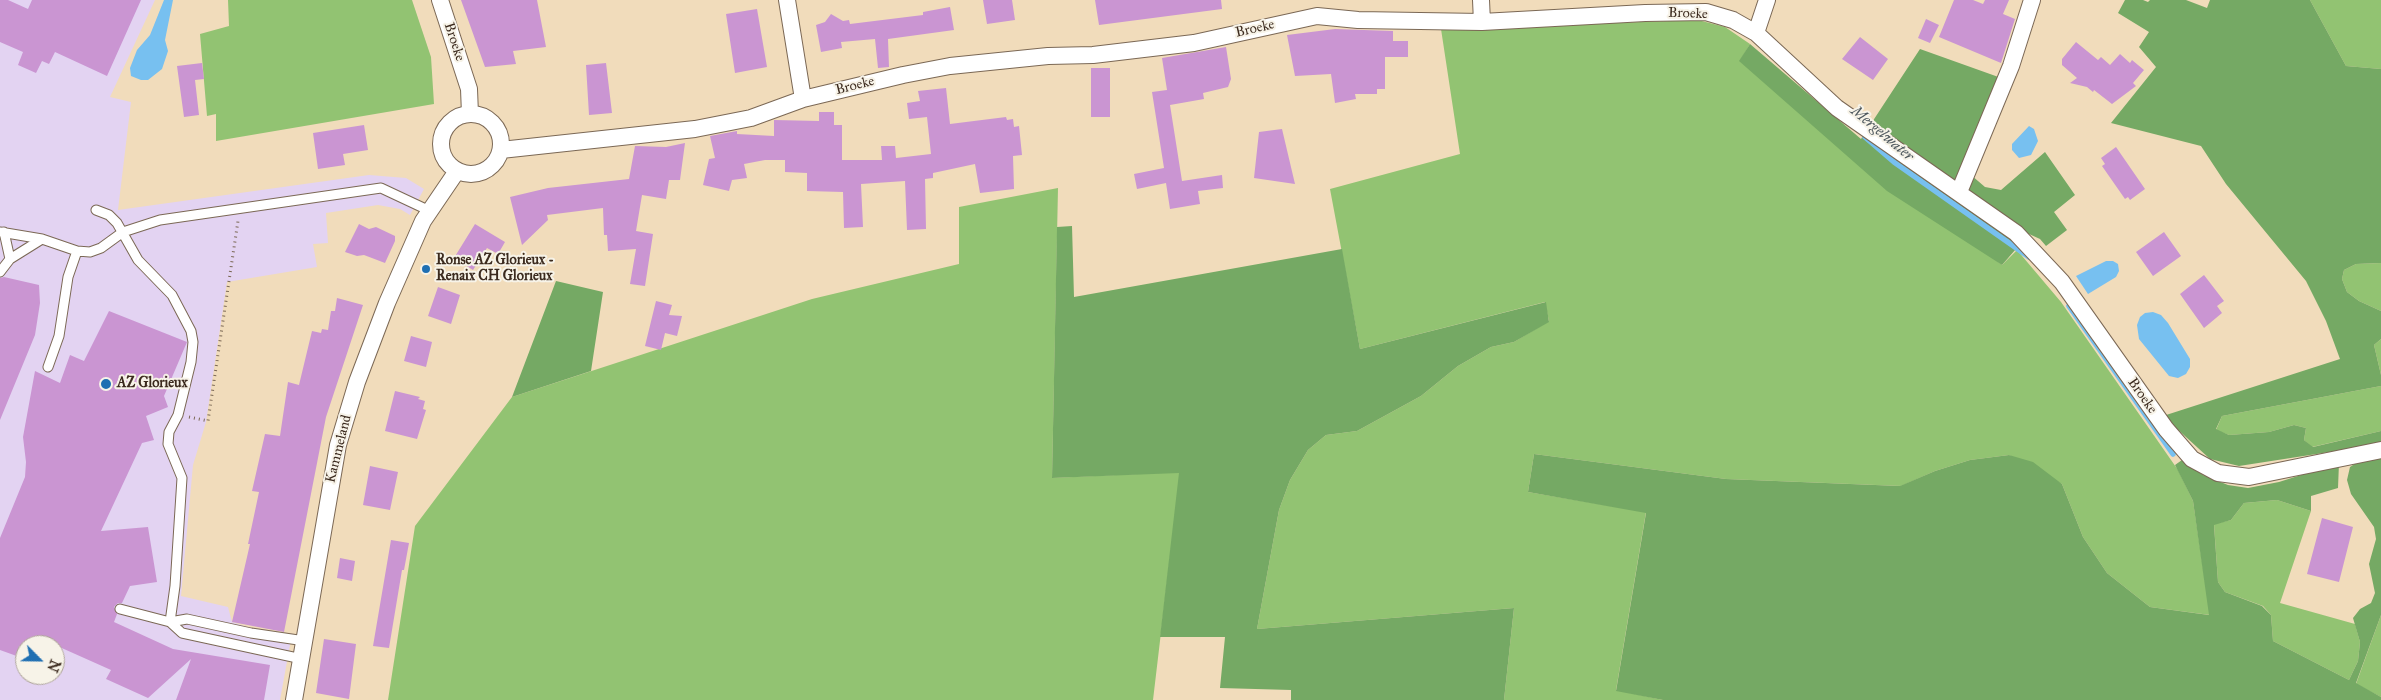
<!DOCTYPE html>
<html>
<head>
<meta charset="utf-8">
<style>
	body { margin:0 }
	#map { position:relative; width:2381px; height:700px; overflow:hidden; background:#f1dcbb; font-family:"IM FELL Great Primer",serif }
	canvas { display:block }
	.north { position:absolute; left:15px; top:635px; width:50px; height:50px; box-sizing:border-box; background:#f7f3e8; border:1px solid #aca397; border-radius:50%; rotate:113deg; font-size:14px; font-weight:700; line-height:20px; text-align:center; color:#3b2a1e }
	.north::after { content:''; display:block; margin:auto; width:18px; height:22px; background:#1f6fb2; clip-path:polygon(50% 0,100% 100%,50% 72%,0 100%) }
</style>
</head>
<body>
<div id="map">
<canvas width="2381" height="700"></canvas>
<div class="north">N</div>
</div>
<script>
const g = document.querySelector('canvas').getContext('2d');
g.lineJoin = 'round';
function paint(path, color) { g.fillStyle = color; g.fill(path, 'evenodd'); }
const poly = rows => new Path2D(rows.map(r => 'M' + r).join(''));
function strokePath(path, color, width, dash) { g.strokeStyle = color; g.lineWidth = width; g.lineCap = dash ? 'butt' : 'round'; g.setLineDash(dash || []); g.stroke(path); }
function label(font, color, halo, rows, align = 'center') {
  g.font = font + ' "IM FELL Great Primer",serif'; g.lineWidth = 4; g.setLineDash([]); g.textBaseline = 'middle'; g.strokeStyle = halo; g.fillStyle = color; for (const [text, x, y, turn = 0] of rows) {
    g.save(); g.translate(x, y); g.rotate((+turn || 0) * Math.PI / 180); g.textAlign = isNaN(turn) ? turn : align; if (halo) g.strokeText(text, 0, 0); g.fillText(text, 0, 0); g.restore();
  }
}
paint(poly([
	[0,0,155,0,110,97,131,102,118,210,369,175,406,178,424,189,410,215,400,209,378,205,326,213,328,243,313,244,317,267,227,282,206,422,193,465,181,596,228,607,232,622,257,630,292,634,280,700,0,700],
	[25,645,55,645,55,675,25,675]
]), '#e3d3f2');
paint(poly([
	[228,0,412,0,431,57,434,104,216,141,216,114,207,116,200,34,229,26],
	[2310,0,2381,0,2381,69,2346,66],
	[1698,20,1725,27,1750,44,1740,61,2002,265,2017,250,2061,302,2178,470,2193,501,2210,615,2150,607,2107,573,2083,537,2062,484,2009,455,1970,460,1935,471,1901,486,1726,479,1534,454,1528,492,1646,512,1616,690,1663,700,1504,700,1514,608,1257,629,1279,510,1290,480,1308,450,1326,435,1357,431,1421,396,1458,366,1491,347,1514,342,1549,321,1545,302,1360,349,1330,189,1460,154,1441,29],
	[1058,188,1052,478,1180,472,1153,700,388,700,415,526,512,397,812,299,959,264,959,207],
	[2381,263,2381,311,2359,301,2347,292,2342,279,2344,270,2356,264],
	[2381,339,2381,375,2374,345],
	[2381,386,2381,431,2312,447,2304,440,2306,428,2294,425,2269,432,2229,435,2216,430,2222,416],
	[2277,500,2311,511,2280,603,2355,624,2360,642,2358,661,2349,680,2273,641,2271,615,2263,606,2225,592,2218,582,2214,524,2231,520,2244,503],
	[2381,615,2381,697,2356,684]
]), '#92c372');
paint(poly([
	[2125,0,2143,0,2148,2,2150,0,2186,0,2207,8,2210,0,2310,0,2346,66,2381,69,2381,263,2356,264,2344,270,2342,279,2347,292,2359,301,2381,311,2381,339,2374,345,2381,375,2381,386,2222,416,2216,429,2229,435,2269,432,2294,425,2306,428,2304,440,2313,447,2381,431,2381,444,2239,466,2210,459,2163,416,2340,359,2326,321,2306,281,2226,184,2201,146,2111,123,2156,67,2139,47,2149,32,2118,13],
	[1750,44,1861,139,1920,49,2004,79,1964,169,1985,187,2001,190,2045,152,2075,195,2054,212,2067,230,2046,246,2040,239,2029,234,2002,265,1887,191,1739,61],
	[1072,226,1074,297,1342,249,1360,349,1546,302,1549,322,1514,342,1491,347,1458,366,1421,396,1357,431,1326,435,1308,450,1290,480,1279,510,1257,629,1514,608,1504,700,1291,700,1291,690,1220,688,1225,637,1160,637,1179,473,1052,478,1057,227],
	[556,281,603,292,591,371,512,397],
	[1534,454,1726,479,1900,486,1935,471,1970,460,2009,455,2033,462,2062,484,2083,537,2107,573,2150,607,2209,615,2193,501,2175,465,2182,460,2203,475,2228,485,2248,488,2279,482,2339,463,2338,488,2311,496,2311,511,2277,500,2244,503,2231,520,2214,525,2218,582,2225,592,2262,606,2271,615,2273,641,2349,680,2358,661,2360,642,2353,618,2360,609,2371,603,2375,593,2369,564,2376,539,2374,527,2351,494,2347,480,2350,467,2359,461,2381,458,2381,615,2356,683,2381,697,2381,700,1663,700,1616,691,1646,513,1528,492]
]), '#75a964');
paint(poly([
	[164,0,173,0,165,40,168,51,162,69,148,80,141,80,131,76,130,68,137,50,150,35],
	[2029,126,2034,129,2038,141,2031,155,2019,158,2012,150,2012,144],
	[2106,261,2113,261,2118,264,2119,271,2116,277,2088,294,2076,276],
	[2153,312,2161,315,2168,323,2190,359,2190,367,2186,374,2178,378,2169,376,2139,339,2137,325,2140,317,2145,313]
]), '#77c0f0');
strokePath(poly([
	[1865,137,1894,162,2029,257],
	[2069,306,2173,454]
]), '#77c0f0', 5.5);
paint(poly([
	[0,0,8,0,28,9,32,0,141,0,107,76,55,52,49,64,42,61,36,73,18,65,23,52,0,42],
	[461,0,537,0,546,47,513,51,516,64,485,67],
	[983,0,1012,0,1015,20,987,24],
	[1095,0,1221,0,1222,9,1099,25],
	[1954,0,1973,0,1983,4,1985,0,2009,0,2003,14,2015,19,2001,63,1939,37],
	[950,7,954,30,888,39,889,67,878,68,875,39,841,42,842,48,821,52,816,25,825,22,831,14,843,21,849,20,850,24,923,15,923,12],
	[757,9,767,67,735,73,726,14],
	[1926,19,1939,25,1930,43,1918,38],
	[1335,29,1393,31,1393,41,1408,41,1408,57,1385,57,1385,89,1377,89,1377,94,1355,94,1356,99,1335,103,1331,74,1295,76,1287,35],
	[1860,37,1888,59,1873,80,1842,59],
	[2076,42,2098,60,2101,57,2110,65,2120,54,2130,63,2132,60,2144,70,2133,83,2136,86,2112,104,2094,90,2093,92,2087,87,2070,83,2077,78,2062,65,2062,59],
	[1226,47,1231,79,1228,87,1203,93,1204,99,1170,105,1182,181,1222,175,1223,188,1198,191,1200,204,1170,209,1166,183,1137,189,1134,174,1164,168,1152,92,1167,90,1162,58],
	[202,63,204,79,195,80,199,115,184,117,177,66],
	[606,63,612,113,589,115,586,65],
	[1091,68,1110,68,1110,117,1091,117],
	[946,88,950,124,1006,117,1007,120,1013,119,1014,127,1019,126,1022,155,1013,156,1014,189,980,193,975,164,933,173,933,178,925,179,926,229,907,230,905,181,861,184,863,227,844,228,843,192,807,191,807,173,785,172,785,160,765,160,744,164,747,178,732,180,729,191,703,185,709,159,715,158,710,136,737,131,737,134,774,136,774,120,819,121,819,112,834,112,834,125,842,125,842,160,882,160,881,146,895,146,896,158,931,154,927,117,909,119,907,103,920,101,918,91],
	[364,125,368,150,343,154,345,165,318,169,313,133],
	[1282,129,1295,184,1254,178,1259,132],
	[685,143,680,180,669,180,666,199,642,195,636,231,653,234,645,286,630,284,636,249,608,251,607,235,604,235,603,208,547,215,548,220,522,245,510,197,548,188,629,179,635,146,666,147],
	[2116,147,2145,189,2130,200,2128,197,2125,199,2102,166,2105,164,2101,158],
	[359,224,369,229,376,227,395,236,395,241,385,263,364,255,357,256,345,252],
	[475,224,505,242,498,254,487,248,473,270,454,258],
	[2164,232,2181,256,2153,276,2136,252],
	[2204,275,2224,301,2217,306,2222,313,2204,328,2180,294],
	[4,277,39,285,40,303,35,335,0,420,0,278],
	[438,287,460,295,451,324,428,316],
	[337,298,363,305,326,417,284,632,232,622,250,544,248,544,259,492,252,491,265,434,280,436,288,382,299,385,312,331,321,333,322,329,328,330,331,311,335,311],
	[656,301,672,305,669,315,682,316,677,336,665,333,661,350,645,346],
	[109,311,187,342,164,396,168,407,146,416,154,440,142,443,101,531,148,527,157,582,130,586,122,603,118,603,114,607,117,614,114,622,173,649,270,665,264,700,176,700,191,659,148,698,106,679,111,670,55,645,25,645,25,659,0,650,0,538,25,477,26,462,23,437,35,371,60,383,70,355,84,361],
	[411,336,432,342,426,367,404,361],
	[395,391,420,397,418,399,425,401,423,409,426,410,417,439,385,431],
	[370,466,398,472,390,510,363,505],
	[2322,518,2353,527,2339,582,2307,574],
	[391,540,409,543,404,570,402,570,389,648,373,646],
	[340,558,355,561,352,581,337,578],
	[324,639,356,644,349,699,316,693]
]), '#ca95d2');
const service = poly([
	[96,210,109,215,117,223,138,260,172,295,191,331,193,342,191,362,178,415,169,432,168,444,182,478,175,586,170,622],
	[0,232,42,239,77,251,90,252,101,248,123,232,160,220,381,188,430,211],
	[4,232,10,259],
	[0,272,10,259,42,239],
	[48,367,59,336,68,277,77,251],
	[120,609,170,622,187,619,251,633,305,641],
	[170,622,182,633,302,659]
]);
const minor = poly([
	[440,0,469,89,470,114],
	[787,0,803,99],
	[1481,0,1482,22],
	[1756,33,1767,0],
	'441 144a30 30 0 1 1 60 0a30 30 0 1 1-60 0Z',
	[501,150,695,129,751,118,803,99,903,75,950,66,1048,56,1093,55,1194,43,1317,16,1358,20,1482,22,1645,13,1706,12,1733,20,1756,33,1837,108,2016,233,2062,282,2166,429,2192,459,2218,473,2249,477,2381,450],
	[1959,192,2011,66,2032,0],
	[294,700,338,445,357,382,387,303,423,221,457,171]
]);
strokePath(service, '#7b6855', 11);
strokePath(minor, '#7b6855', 18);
strokePath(poly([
	[189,417,208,421,238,221]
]), '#7b6855', 3, [1, 4]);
strokePath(service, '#fff', 9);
strokePath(minor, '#fff', 16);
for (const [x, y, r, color] of [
	[426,269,5,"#1f6fb2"],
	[106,384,6,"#1f6fb2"]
]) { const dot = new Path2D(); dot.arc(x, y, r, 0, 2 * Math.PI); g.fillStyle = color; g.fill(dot); strokePath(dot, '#f7f3e8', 2); }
label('14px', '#3b2a1e', '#f7f3e8', [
	["Broeke",1688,14,2],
	["Broeke",1255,29,-13],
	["Broeke",454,42,72],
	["Broeke",855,86,-14],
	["Broeke",2142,396,55],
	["Kammeland",339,449,-76]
]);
label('bold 14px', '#3b2a1e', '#f7f3e8', [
	["Ronse AZ Glorieux -",436,261],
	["Renaix CH Glorieux",436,277],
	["AZ Glorieux",117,384]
], 'left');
label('italic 15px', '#4d575d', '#f7f3e8', [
	["Mergelwater",1882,134,40]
]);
</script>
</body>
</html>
